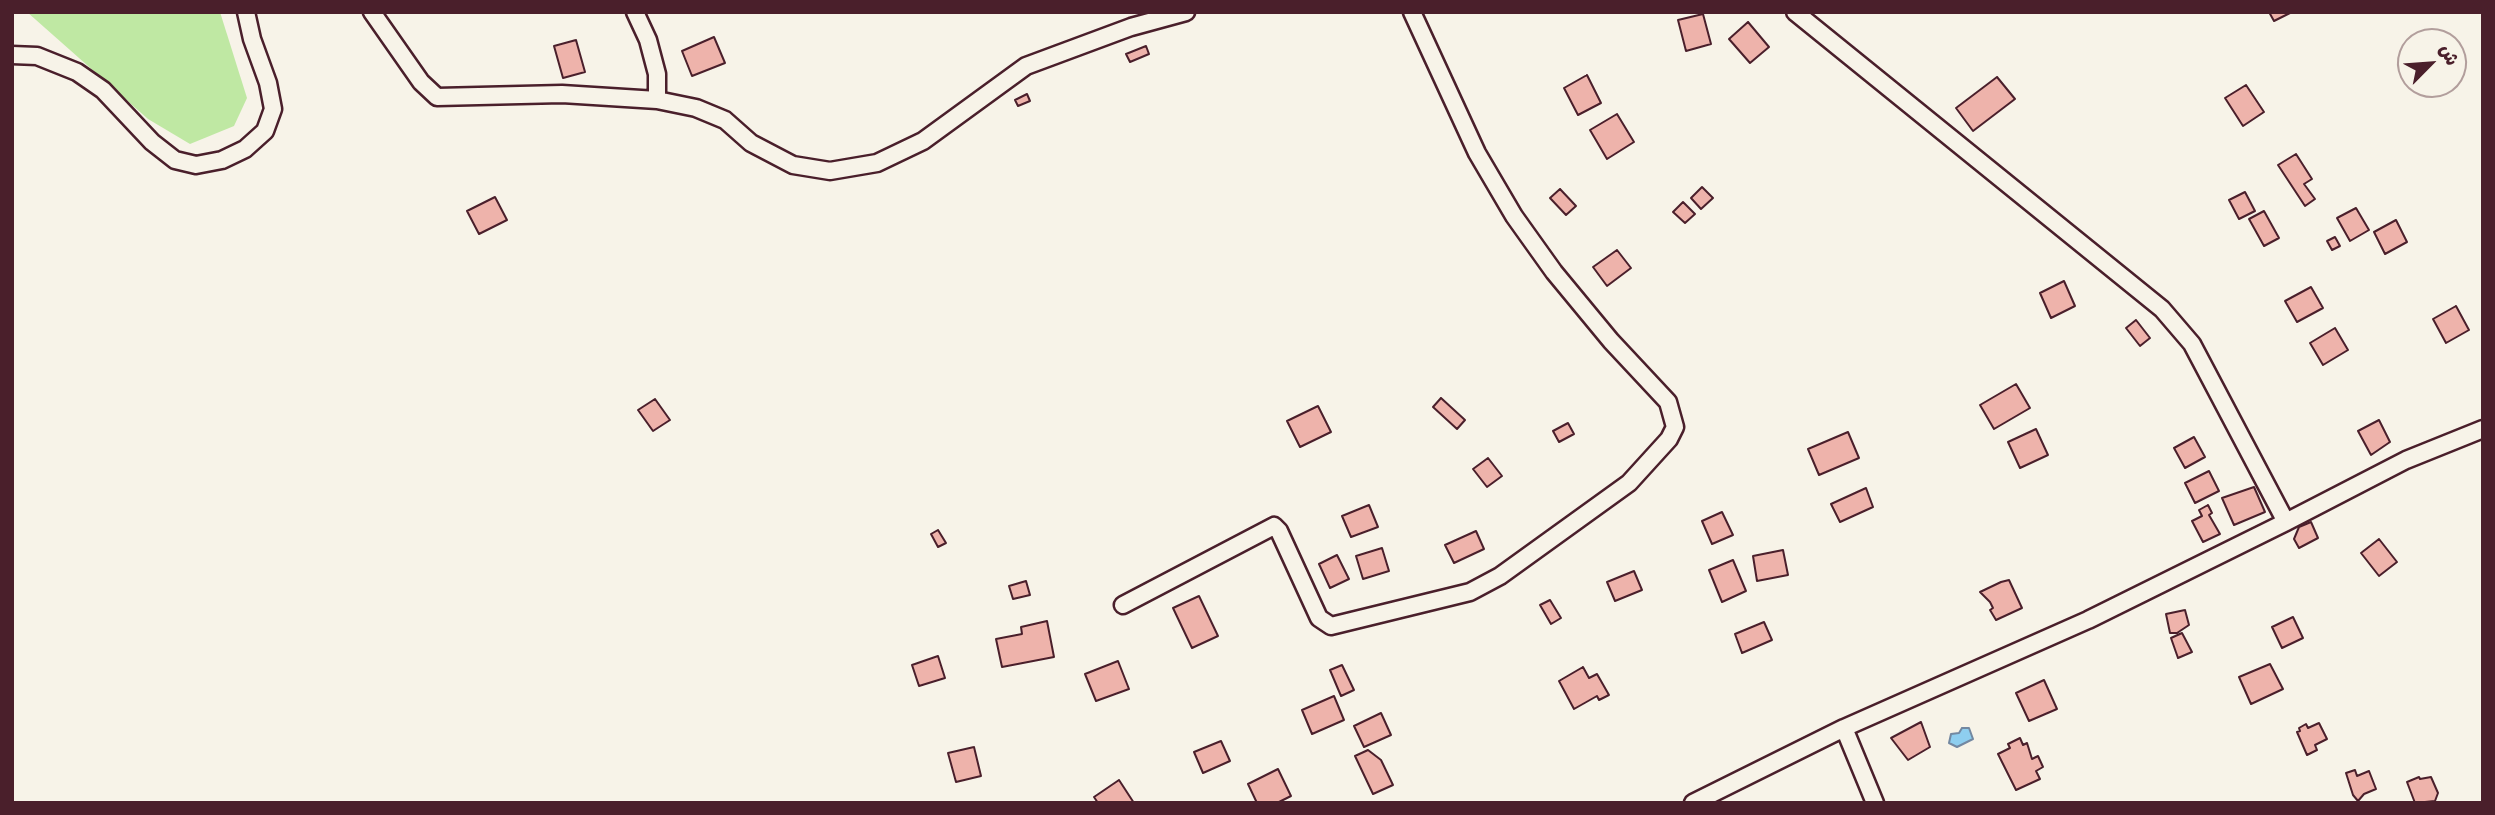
<!DOCTYPE html>
<html>
<head>
<meta charset="utf-8">
<style>
	body { margin:0 }
	#map { position:relative; width:2495px; height:815px; overflow:hidden; background:#f7f3e8; font-family:Itim,"Playpen Sans Arabic",sans-serif }
	canvas { display:block }
	.frame { position:absolute; inset:0; border:14px solid #4a1f2b; pointer-events:none }
	.north { position:absolute; left:2397px; top:28px; width:70px; height:70px; box-sizing:border-box; background:#f7f3e8; border:2px solid #b29e9c; border-radius:50%; rotate:65deg; font-size:19px; font-weight:700; line-height:28px; text-align:center; color:#4a1f2b }
	.north::after { content:''; display:block; margin:auto; width:24px; height:32px; background:#4a1f2b; clip-path:polygon(50% 0,100% 100%,50% 72%,0 100%) }
</style>
</head>
<body>
<div id="map">
<canvas width="2495" height="815"></canvas>
<div class="frame"></div>
<div class="north">ش</div>
</div>
<script>
const g = document.querySelector('canvas').getContext('2d');
g.lineJoin = 'round';
function paint(path, color) { g.fillStyle = color; g.fill(path, 'evenodd'); }
const poly = rows => new Path2D(rows.map(r => 'M' + r).join(''));
function strokePath(path, color, width, dash) { g.strokeStyle = color; g.lineWidth = width; g.lineCap = dash ? 'butt' : 'round'; g.setLineDash(dash || []); g.stroke(path); }
paint(poly([
	[27,12,220,12,247,98,234,126,190,144,148,119]
]), '#bfe8a3');
const water = poly([
	[1962,728,1969,728,1973,739,1957,747,1949,743,1951,734,1959,733,1962,728]
]);
paint(water, '#8eceef');
strokePath(water, '#7388a1', 2);
const building = poly([
	[2269,12,2292,12,2274,21,2269,12],
	[1703,14,1711,44,1686,51,1678,20,1703,14],
	[1748,22,1769,47,1750,63,1729,39,1748,22],
	[714,37,725,63,692,76,682,51,714,37],
	[576,40,585,72,563,78,554,46,576,40],
	[1146,46,1149,54,1130,62,1126,54,1146,46],
	[1587,75,1601,103,1578,115,1564,88,1587,75],
	[1997,77,2015,99,1973,131,1956,108,1997,77],
	[2246,85,2264,112,2243,126,2225,98,2246,85],
	[1027,94,1030,101,1018,106,1015,100,1027,94],
	[1617,114,1634,142,1607,159,1590,130,1617,114],
	[2296,154,2312,179,2304,184,2315,199,2305,206,2278,165,2296,154],
	[1702,187,1713,198,1701,209,1691,198,1702,187],
	[1560,189,1576,206,1566,215,1550,198,1560,189],
	[2245,192,2255,211,2239,219,2229,200,2245,192],
	[495,197,507,220,479,234,467,211,495,197],
	[1683,202,1695,214,1685,223,1673,212,1683,202],
	[2356,208,2369,230,2350,241,2337,218,2356,208],
	[2264,211,2279,238,2264,246,2249,219,2264,211],
	[2396,220,2407,242,2385,254,2374,232,2396,220],
	[2335,237,2340,246,2332,250,2327,241,2335,237],
	[1617,250,1631,268,1607,286,1593,267,1617,250],
	[2064,281,2075,306,2051,318,2040,293,2064,281],
	[2311,287,2323,308,2297,322,2285,301,2311,287],
	[2456,306,2469,330,2446,343,2433,319,2456,306],
	[2136,320,2150,338,2140,346,2126,328,2136,320],
	[2335,328,2348,350,2323,365,2310,343,2335,328],
	[2016,384,2030,408,1994,429,1980,405,2016,384],
	[1441,398,1465,420,1457,429,1433,407,1441,398],
	[655,399,670,420,653,431,638,410,655,399],
	[1318,406,1331,432,1300,447,1287,421,1318,406],
	[2379,420,2390,442,2371,455,2358,431,2379,420],
	[1568,423,1574,434,1559,442,1553,431,1568,423],
	[2036,429,2048,455,2020,468,2008,442,2036,429],
	[1848,432,1859,458,1819,475,1808,449,1848,432],
	[2194,437,2205,457,2185,468,2174,448,2194,437],
	[1488,458,1502,476,1487,487,1473,469,1488,458],
	[2209,471,2219,491,2195,503,2185,483,2209,471],
	[2254,487,2265,512,2234,525,2222,498,2254,487],
	[1866,488,1873,507,1840,522,1831,504,1866,488],
	[1369,505,1378,527,1351,537,1342,516,1369,505],
	[2208,505,2212,513,2209,515,2220,534,2203,542,2192,521,2202,516,2199,510,2208,505],
	[1722,512,1733,535,1712,544,1702,521,1722,512],
	[2311,522,2318,538,2299,548,2294,539,2299,527,2311,522],
	[938,530,946,543,938,547,931,534,938,530],
	[1476,531,1484,549,1454,563,1445,545,1476,531],
	[2379,539,2397,562,2379,576,2361,553,2379,539],
	[1382,548,1389,571,1363,579,1356,556,1382,548],
	[1783,550,1788,575,1757,581,1753,556,1783,550],
	[1337,555,1349,579,1330,588,1319,564,1337,555],
	[1733,560,1746,591,1722,602,1709,570,1733,560],
	[1634,571,1642,590,1615,601,1607,582,1634,571],
	[2009,580,2022,608,1996,620,1990,610,1993,608,1990,602,1980,592,2001,582,2009,580],
	[1026,581,1030,595,1013,599,1009,586,1026,581],
	[1199,596,1218,636,1192,648,1173,608,1199,596],
	[1550,600,1561,618,1551,624,1540,605,1550,600],
	[2185,610,2189,625,2177,633,2170,633,2166,614,2185,610],
	[2293,617,2303,638,2282,648,2272,627,2293,617],
	[1047,621,1054,657,1002,667,996,639,1022,634,1021,627,1047,621],
	[1764,622,1772,640,1742,653,1735,634,1764,622],
	[2182,633,2192,652,2178,658,2171,638,2182,633],
	[938,656,945,678,919,686,912,665,938,656],
	[1118,661,1129,689,1096,701,1085,674,1118,661],
	[2270,664,2283,689,2251,704,2239,677,2270,664],
	[1342,665,1354,690,1341,696,1330,670,1342,665],
	[1583,667,1589,678,1597,674,1609,695,1599,700,1597,696,1574,709,1559,681,1583,667],
	[2044,680,2057,709,2029,721,2016,693,2044,680],
	[1334,696,1344,720,1312,734,1302,710,1334,696],
	[1381,713,1391,735,1364,747,1354,726,1381,713],
	[1921,722,1930,747,1908,760,1891,738,1921,722],
	[2319,723,2327,739,2315,745,2317,750,2307,755,2297,732,2300,731,2299,728,2306,724,2308,728,2319,723],
	[2020,738,2023,745,2027,743,2032,759,2038,756,2043,767,2036,771,2040,779,2016,790,1998,754,2010,748,2008,744,2020,738],
	[1221,741,1230,761,1203,773,1194,752,1221,741],
	[974,747,981,776,956,782,948,753,974,747],
	[1368,750,1381,760,1393,785,1373,794,1355,756,1368,750],
	[1278,769,1291,796,1277,803,1257,803,1248,784,1278,769],
	[2355,770,2357,776,2369,771,2376,789,2364,794,2358,801,2353,795,2346,773,2355,770],
	[2419,777,2420,779,2431,777,2438,793,2435,801,2415,803,2407,782,2419,777],
	[1119,780,1134,803,1098,803,1094,797,1119,780]
]);
paint(building, '#eeb3ab');
strokePath(building, '#4a1f2b', 2);
const street = poly([
	[372,12,421,82,437,97,562,94,657,100,696,108,725,120,751,143,793,165,830,171,877,163,923,141,1026,66,1131,27,1186,12],
	[635,12,648,40,657,74,657,100],
	[1795,12,2162,309,2192,344,2286,522],
	[12,55,37,56,77,72,103,90,152,142,175,160,196,165,222,160,245,149,265,131,273,109,268,83,252,39,246,12],
	[1123,605,1274,526,1279,531,1319,618,1331,626,1470,592,1500,576,1629,483,1669,439,1675,427,1668,402,1611,341,1554,272,1514,216,1477,153,1412,12],
	[1844,728,1875,803],
	[1693,803,1844,728,2088,620,2286,522,2406,460,2483,429]
]);
strokePath(street, '#4a1f2b', 21);
strokePath(street, '#f7f3e8', 16);
</script>
</body>
</html>
